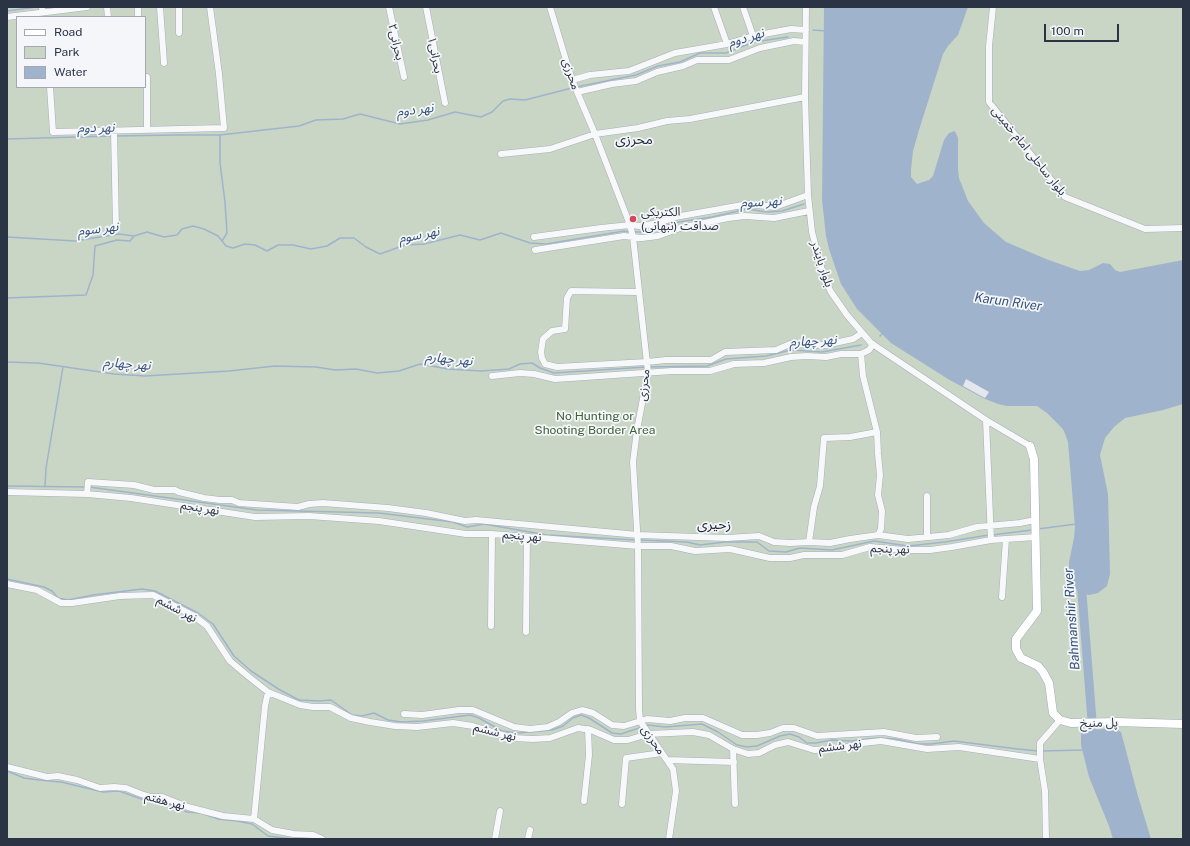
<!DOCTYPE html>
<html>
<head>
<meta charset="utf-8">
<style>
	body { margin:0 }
	#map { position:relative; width:1190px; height:846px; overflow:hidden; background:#e4e7ec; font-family:"Public Sans",sans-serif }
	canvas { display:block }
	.frame { position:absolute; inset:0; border:8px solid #2b3445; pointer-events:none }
	.legend { position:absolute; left:16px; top:16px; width:130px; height:72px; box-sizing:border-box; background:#f4f6f9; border:1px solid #a4a8b1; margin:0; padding:5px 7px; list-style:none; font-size:12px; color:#2b3445 }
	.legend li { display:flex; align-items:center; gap:8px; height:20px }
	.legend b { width:20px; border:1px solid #a4a8b1 }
	.scale { position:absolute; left:1044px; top:24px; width:75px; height:18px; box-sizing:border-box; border:2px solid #2b3445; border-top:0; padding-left:5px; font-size:12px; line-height:14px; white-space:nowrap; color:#2b3445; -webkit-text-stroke:3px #f4f6f9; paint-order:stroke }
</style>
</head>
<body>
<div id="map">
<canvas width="1190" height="846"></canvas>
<div class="frame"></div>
<ul class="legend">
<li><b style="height:5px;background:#fff"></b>Road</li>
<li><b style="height:11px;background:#c9d6c5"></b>Park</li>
<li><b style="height:11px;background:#9fb4cc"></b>Water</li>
</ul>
<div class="scale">100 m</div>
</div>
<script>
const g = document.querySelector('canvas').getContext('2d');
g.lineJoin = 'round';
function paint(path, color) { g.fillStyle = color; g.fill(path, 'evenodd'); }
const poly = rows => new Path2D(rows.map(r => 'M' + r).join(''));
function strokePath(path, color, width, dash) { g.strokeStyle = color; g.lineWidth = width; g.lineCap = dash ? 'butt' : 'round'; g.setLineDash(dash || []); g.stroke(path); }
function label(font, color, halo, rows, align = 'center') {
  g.font = font + ' "Public Sans","Noto Sans Arabic",sans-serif'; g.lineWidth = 3.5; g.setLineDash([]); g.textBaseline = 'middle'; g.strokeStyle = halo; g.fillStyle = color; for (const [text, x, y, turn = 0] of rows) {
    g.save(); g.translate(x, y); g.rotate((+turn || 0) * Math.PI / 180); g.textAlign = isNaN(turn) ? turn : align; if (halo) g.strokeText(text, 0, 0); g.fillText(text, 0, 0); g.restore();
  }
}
paint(poly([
	[7,7,1183,7,1183,839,7,839],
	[17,17,145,17,145,87,17,87]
]), '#c9d6c5');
paint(poly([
	[824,7,968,7,958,35,948,46,943,54,919,130,913,151,911,170,911,177,917,184,929,180,933,176,944,140,949,133,955,131,958,138,958,169,959,178,968,201,984,223,1006,242,1046,259,1080,271,1089,270,1103,263,1110,264,1115,270,1120,272,1183,260,1183,404,1163,410,1125,418,1114,427,1105,438,1100,455,1108,494,1110,574,1107,586,1098,593,1089,595,1079,593,1073,585,1069,575,1069,562,1074,538,1075,527,1068,442,1064,431,1061,427,1047,413,1037,406,1007,406,998,404,985,399,948,379,891,343,857,309,841,284,829,249,826,236,822,200],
	[1109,728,1116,729,1121,732,1138,796,1151,839,1113,839,1109,826,1089,777,1081,745,1081,734,1083,732]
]), '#9fb4cc');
paint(poly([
	[966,379,989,392,985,398,963,386]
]), '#e4e7ec');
strokePath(poly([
	[7,11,37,7],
	[813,30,826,31],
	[576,87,636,75,658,66,680,62,700,53,726,53,754,42,788,37],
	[220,135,220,163,225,202,227,233,222,241],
	[115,136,176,135,220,135,299,126,316,120,343,119,360,114,400,124,428,120,455,112,481,117,492,112,503,101,510,99,525,100,572,88],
	[7,139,112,136],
	[634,232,644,232,679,222,712,217,747,209,767,212,782,211,804,204],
	[7,237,75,241,119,234,134,236,147,232,164,237,177,235,182,229,193,226,204,229,218,236,226,246,233,248,245,244,255,245,267,251,278,245,293,245,311,249,327,246,340,238,354,238,366,247,380,254,405,245,424,244,460,235,480,240,501,233,530,243,546,244,624,231,630,232],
	[7,298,86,295,93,275,95,246,117,240,130,241,134,236],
	[880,336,884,332],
	[7,362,38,363,114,374,145,376,229,371,275,366,316,367,335,370,356,369,377,373,399,371,420,364,448,369,481,371,509,369,520,364,532,363,540,368,554,373,646,367],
	[649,367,707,366,726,359,766,356,791,350,822,352,861,345],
	[7,486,85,487],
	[45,487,46,468,63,367],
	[89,487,257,510,379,513,453,522,467,527,484,524,547,535,636,540],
	[1038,529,1076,524],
	[992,535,1032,530],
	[640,540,687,542,700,545,725,542,757,542,769,551,786,552,800,548,832,550,874,541,908,546,945,542,989,535],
	[7,579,44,587,52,591,58,598,68,600,93,595,142,589,155,591,198,613,213,624,234,656,251,671,280,690,299,700,319,701,331,700,352,715,362,716,374,713,388,720,402,722,423,721,470,715,479,718,502,731,518,733,552,730,563,726,573,718,581,715,589,718,612,733,621,734,642,727],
	[645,726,648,725,665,727,702,724,718,732,737,745,747,747,757,746,780,736,790,734,799,737,807,743,816,743,832,740,851,741,877,738,895,739,919,744,931,744,954,741,1018,749,1038,751],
	[1042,751,1084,750],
	[7,771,24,778,39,780,61,782,103,792,119,791,147,801,165,802,187,812,201,813,218,819,237,821,252,824,268,836,293,839]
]), '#9fb4cc', 1.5);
strokePath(poly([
	[1081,581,1093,733,1096,742]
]), '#9fb4cc', 9);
const minor = poly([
	[42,7,43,17],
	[107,7,108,17],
	[138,7,138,17],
	[160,7,164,63],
	[179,7,179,33],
	[389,7,404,77],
	[426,7,445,103],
	[550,7,572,80,595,134,630,225,633,237,648,372,637,430,633,462,638,546,639,709,640,721,673,769,676,791,669,839],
	[714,7,727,44],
	[743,7,753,36],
	[806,7,805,97,808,195,812,232,824,278,831,292,847,315,871,343,986,420,1030,446],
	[993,7,989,46,989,102,1065,197,1145,229,1183,228],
	[7,17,87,7],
	[147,77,147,130],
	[572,80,590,75,629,71,675,53,727,44,753,36,791,29,806,30],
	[50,87,53,132,224,128,219,74,210,7],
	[577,92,612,84,636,81,657,72,683,66,697,60,729,60,760,48,794,41,805,42],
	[114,131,116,227],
	[501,154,550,149,595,134,638,128,667,121,690,119,805,97],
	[534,237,601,228,630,225,640,226,659,223,675,217,748,204,775,207,808,195],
	[535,250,624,236,642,238,658,236,680,228,728,218,745,216,774,218,809,211],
	[638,292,571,291,567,298,565,329,552,331,543,339,541,352,542,358,545,364,557,367,647,362,666,360,711,360,725,352,776,350,790,344,825,345,853,339,862,333],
	[492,376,520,373,534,374,555,379,571,378,672,371,710,371,734,364,764,363,791,357,807,356,826,357,841,354,861,354,869,350,873,344],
	[986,420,991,540],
	[877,432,878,454,880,475,878,495,882,511,881,529,878,535],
	[7,492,87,494,131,498,255,517,309,516,379,521,466,534,492,534,638,546,671,546,695,551,730,549,770,558,790,558,804,555,842,555,870,547,904,550,930,550,952,547,991,540,1036,537],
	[87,494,88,482,134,485,154,490,175,490,179,492,204,498,220,500,232,500,239,503,298,507,309,504,323,503,388,508,426,513,465,521,476,520,638,535,727,538,759,536,774,542,790,543,809,542,830,543,850,539,878,535,908,539,949,535,977,527,1020,523,1035,520],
	[927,496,927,537],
	[809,542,814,507,820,486,824,438,850,437,877,432,863,376,861,354],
	[7,584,37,590,61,603,72,603,120,596,153,595,194,616,207,626,230,661,249,677,268,692,300,705,313,707,330,707,351,718,370,722,395,726,417,727,453,723,473,726,513,738,533,739,550,738,578,728,591,730,614,740,628,740,648,734,693,732,709,735,733,749,748,754,759,753,775,745,788,742,814,750,844,748,863,743,881,741,927,749,959,747,1040,759],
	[1002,597,1006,539],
	[491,626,492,534],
	[526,632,527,537],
	[404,714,422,715,459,710,473,710,514,727,530,729,548,727,559,722,572,713,582,710,593,713,612,725,624,726,647,719,670,721,685,718,703,718,742,735,757,735,770,733,783,728,794,728,817,736,884,732,916,738,937,737],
	[733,749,735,804],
	[667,760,734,762],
	[7,767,47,777,58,776,77,780,100,788,114,787,126,788,141,794,151,797,162,797,188,807,223,816,254,819,272,830,294,834,313,835,322,839],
	[584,801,589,755,588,729],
	[622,804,626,758,662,753],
	[254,819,265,706,268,692],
	[495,839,500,811],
	[528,839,530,830],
	[1046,839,1045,791,1040,759,1040,743,1060,720]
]);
const major = poly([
	[1030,446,1034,459,1037,611,1016,639,1016,649,1021,658,1038,666,1043,672,1049,683,1053,713,1060,720,1071,723,1116,722,1183,724]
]);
strokePath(minor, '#a9aeb7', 7);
strokePath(major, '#a3abb8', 9);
strokePath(minor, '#f7f8fa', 6);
strokePath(major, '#fff', 8);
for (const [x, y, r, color] of [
	[633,219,4,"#d1495b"]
]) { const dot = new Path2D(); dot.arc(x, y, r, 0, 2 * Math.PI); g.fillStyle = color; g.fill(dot); strokePath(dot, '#f4f6f9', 1.5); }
label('12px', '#2b3445', '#f4f6f9', [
	["بحرانی۲",396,42,77],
	["بحرانی۱",435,55,79],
	["محرزی",571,74,72],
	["بلوار ساحلی امام خمینی",1029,151,51],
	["بلوار بایندر",822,264,72],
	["محرزی",644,385,-83],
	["نهر پنجم",200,508,9],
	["نهر پنجم",522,536,5],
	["نهر پنجم",890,549,2],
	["نهر ششم",177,609,28],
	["پل منیخ",1099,723,-1],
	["نهر ششم",495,732,14],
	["محرزی",653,740,55],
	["نهر ششم",840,746,-7],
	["نهر هفتم",165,801,15]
]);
label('12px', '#2b3445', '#f4f6f9', [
	["الکتریکی",641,212],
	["صداقت (نبهانی)",641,226]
], 'left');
label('12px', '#3f6138', '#f4f6f9', [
	["No Hunting or",595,416],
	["Shooting Border Area",595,430]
]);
label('italic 13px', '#34527a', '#f4f6f9', [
	["نهر دوم",746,38,-17],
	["نهر دوم",415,110,-7],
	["نهر دوم",96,128,-1],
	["نهر سوم",761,202,-3],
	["نهر سوم",98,229,-7],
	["نهر سوم",419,235,-11],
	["Karun River",1008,302,8],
	["نهر چهارم",813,341,-3],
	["نهر چهارم",449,359,6],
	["نهر چهارم",127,364,4],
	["Bahmanshir River",1072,619,-94]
]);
label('14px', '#1d2536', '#f4f6f9', [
	["محرزی",634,140],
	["زحیری",714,525]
]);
</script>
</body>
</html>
